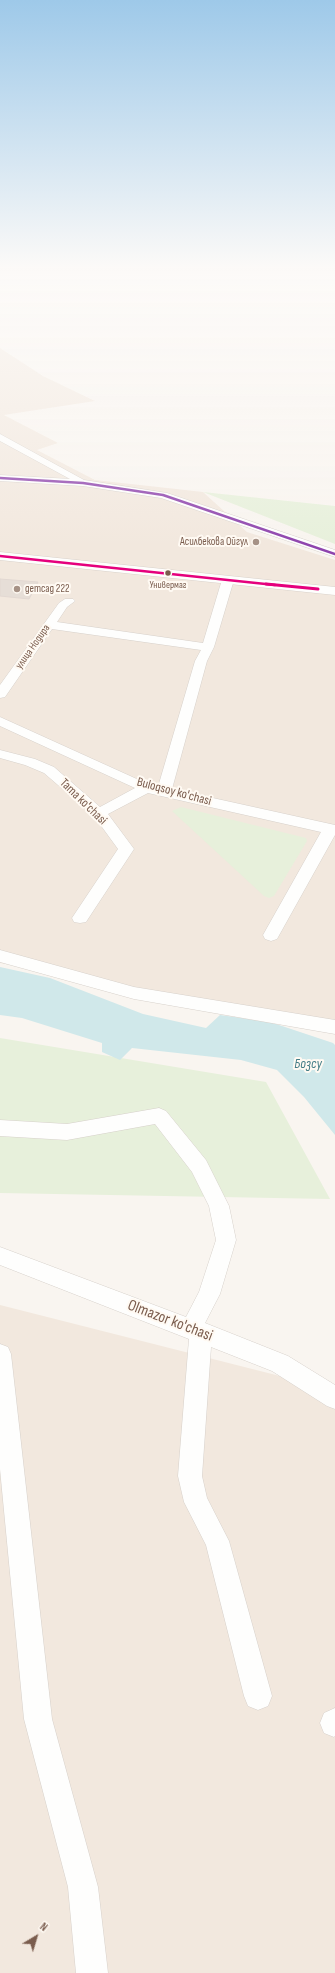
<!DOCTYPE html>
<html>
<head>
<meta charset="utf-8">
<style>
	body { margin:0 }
	#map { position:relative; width:335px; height:1973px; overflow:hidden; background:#f9f5f0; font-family:"Sofia Sans Condensed",sans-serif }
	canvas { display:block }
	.north { position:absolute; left:16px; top:1917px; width:40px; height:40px; -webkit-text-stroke:3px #fffaf3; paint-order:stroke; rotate:38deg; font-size:11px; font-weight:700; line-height:16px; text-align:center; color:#7a5c4d }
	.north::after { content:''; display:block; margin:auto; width:14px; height:18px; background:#7a5c4d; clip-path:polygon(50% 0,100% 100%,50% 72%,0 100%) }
</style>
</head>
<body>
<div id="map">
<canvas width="335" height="1973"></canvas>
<div class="north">N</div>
</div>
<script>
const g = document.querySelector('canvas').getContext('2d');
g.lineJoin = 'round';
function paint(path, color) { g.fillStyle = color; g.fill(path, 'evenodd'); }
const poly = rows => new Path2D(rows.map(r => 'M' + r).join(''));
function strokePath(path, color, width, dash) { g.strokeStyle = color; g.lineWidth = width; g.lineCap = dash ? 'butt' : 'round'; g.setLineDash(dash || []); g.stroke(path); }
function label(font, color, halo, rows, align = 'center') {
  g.font = font + ' "Sofia Sans Condensed",sans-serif'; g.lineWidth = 4; g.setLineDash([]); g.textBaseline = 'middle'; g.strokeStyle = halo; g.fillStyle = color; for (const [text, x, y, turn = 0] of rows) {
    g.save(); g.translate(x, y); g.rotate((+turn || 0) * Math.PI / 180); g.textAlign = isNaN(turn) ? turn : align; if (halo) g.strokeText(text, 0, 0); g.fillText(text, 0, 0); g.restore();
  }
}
paint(poly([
	[0,348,43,376,95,401,4,415,58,443,37,450,95,480,203,492,247,532,335,560,335,1024,0,963],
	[0,1305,335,1390,335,1973,0,1973]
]), '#f2e8de');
paint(poly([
	[203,492,335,506,335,544],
	[181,807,306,838,307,841,274,896,269,898,264,896,172,811],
	[0,1038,266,1082,330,1199,0,1193]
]), '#e7f0db');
paint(poly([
	[0,967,50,978,143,1014,206,1028,220,1015,270,1022,333,1043,335,1045,335,1135,304,1097,277,1070,241,1060,132,1048,120,1060,102,1052,102,1043,22,1018,0,1015]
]), '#d0e8ea');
const building = poly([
	[0,579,38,582,29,599,0,596,0,579]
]);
paint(building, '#e6ded7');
strokePath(building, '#e2d8d2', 1);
const minor = poly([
	[0,434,84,480,167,493,335,550,335,557,161,498,83,486,0,481,0,475,70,479,0,441,0,434],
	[227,580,233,583,214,647,207,661,172,789,335,825,335,835,277,939,271,941,265,939,263,935,321,832,148,793,108,814,134,849,86,922,80,923,74,922,72,918,118,849,94,816,44,773,25,765,0,758,0,750,35,759,54,767,100,807,135,788,0,726,0,717,150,785,158,787,195,661,201,650,52,629,5,697,0,698,0,685,59,603,65,599,73,599,75,601,67,607,57,622,203,643,221,583,227,580],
	[0,950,134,987,335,1020,335,1034,134,999,0,962,0,950],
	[159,1108,166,1111,206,1160,229,1206,236,1240,220,1294,205,1323,288,1356,335,1385,335,1409,327,1406,272,1371,211,1347,202,1476,207,1498,229,1541,272,1696,268,1706,258,1710,248,1706,244,1696,206,1545,184,1502,178,1476,189,1339,0,1265,0,1247,186,1317,199,1292,216,1240,209,1206,192,1172,155,1124,67,1140,0,1136,0,1120,67,1124,159,1108],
	[0,1344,8,1347,11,1354,52,1719,98,1887,108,1973,76,1973,68,1887,24,1719,0,1469,0,1344],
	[335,1708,335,1736,334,1737,324,1733,320,1723,324,1713,335,1708]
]);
const secondary = poly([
	[0,552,335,587,335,595,0,560,0,552]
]);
strokePath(minor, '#d7d1cb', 1);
strokePath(secondary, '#d9d2cb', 1);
paint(minor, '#fefefd');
paint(secondary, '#fefefd');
strokePath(poly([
	[0,478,83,483,163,495,335,554]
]), '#8e44ad', 2.5);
strokePath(poly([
	[0,556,275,585]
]), '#e5007d', 2.5);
strokePath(poly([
	[266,584,318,589]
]), '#e5007d', 3);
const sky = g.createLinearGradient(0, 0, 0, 547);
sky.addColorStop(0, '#9ec9e9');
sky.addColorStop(0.49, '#fcfaf8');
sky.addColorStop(1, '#fcfaf800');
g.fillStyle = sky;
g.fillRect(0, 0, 335, 547);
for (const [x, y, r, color] of [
	[256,542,4,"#a69286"],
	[168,573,3.5,"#7a5c4d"],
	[17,589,4,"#a69286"]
]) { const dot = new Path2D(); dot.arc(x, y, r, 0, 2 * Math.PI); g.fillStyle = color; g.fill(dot); strokePath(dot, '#fffaf3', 1.5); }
label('10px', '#7a5c4d', '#fffaf3', [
	["Универмаг",168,585]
]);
label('11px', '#7a5c4d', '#fffaf3', [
	["Асилбекова Ойгул",248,542],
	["детсад 222",25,589,"left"]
], 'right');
label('11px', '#7a5c4d', '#fffaf3', [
	["улица Нодира",33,647,-55]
]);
label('13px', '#7a5c4d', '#fffaf3', [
	["Buloqsoy ko'chasi",174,792,15],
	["Tama ko'chasi",83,802,44]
]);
label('italic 14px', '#437c86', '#fffaf3', [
	["Бозсу",308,1064]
]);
label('16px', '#7a5c4d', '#fffaf3', [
	["Olmazor ko'chasi",170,1321,21]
]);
</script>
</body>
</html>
